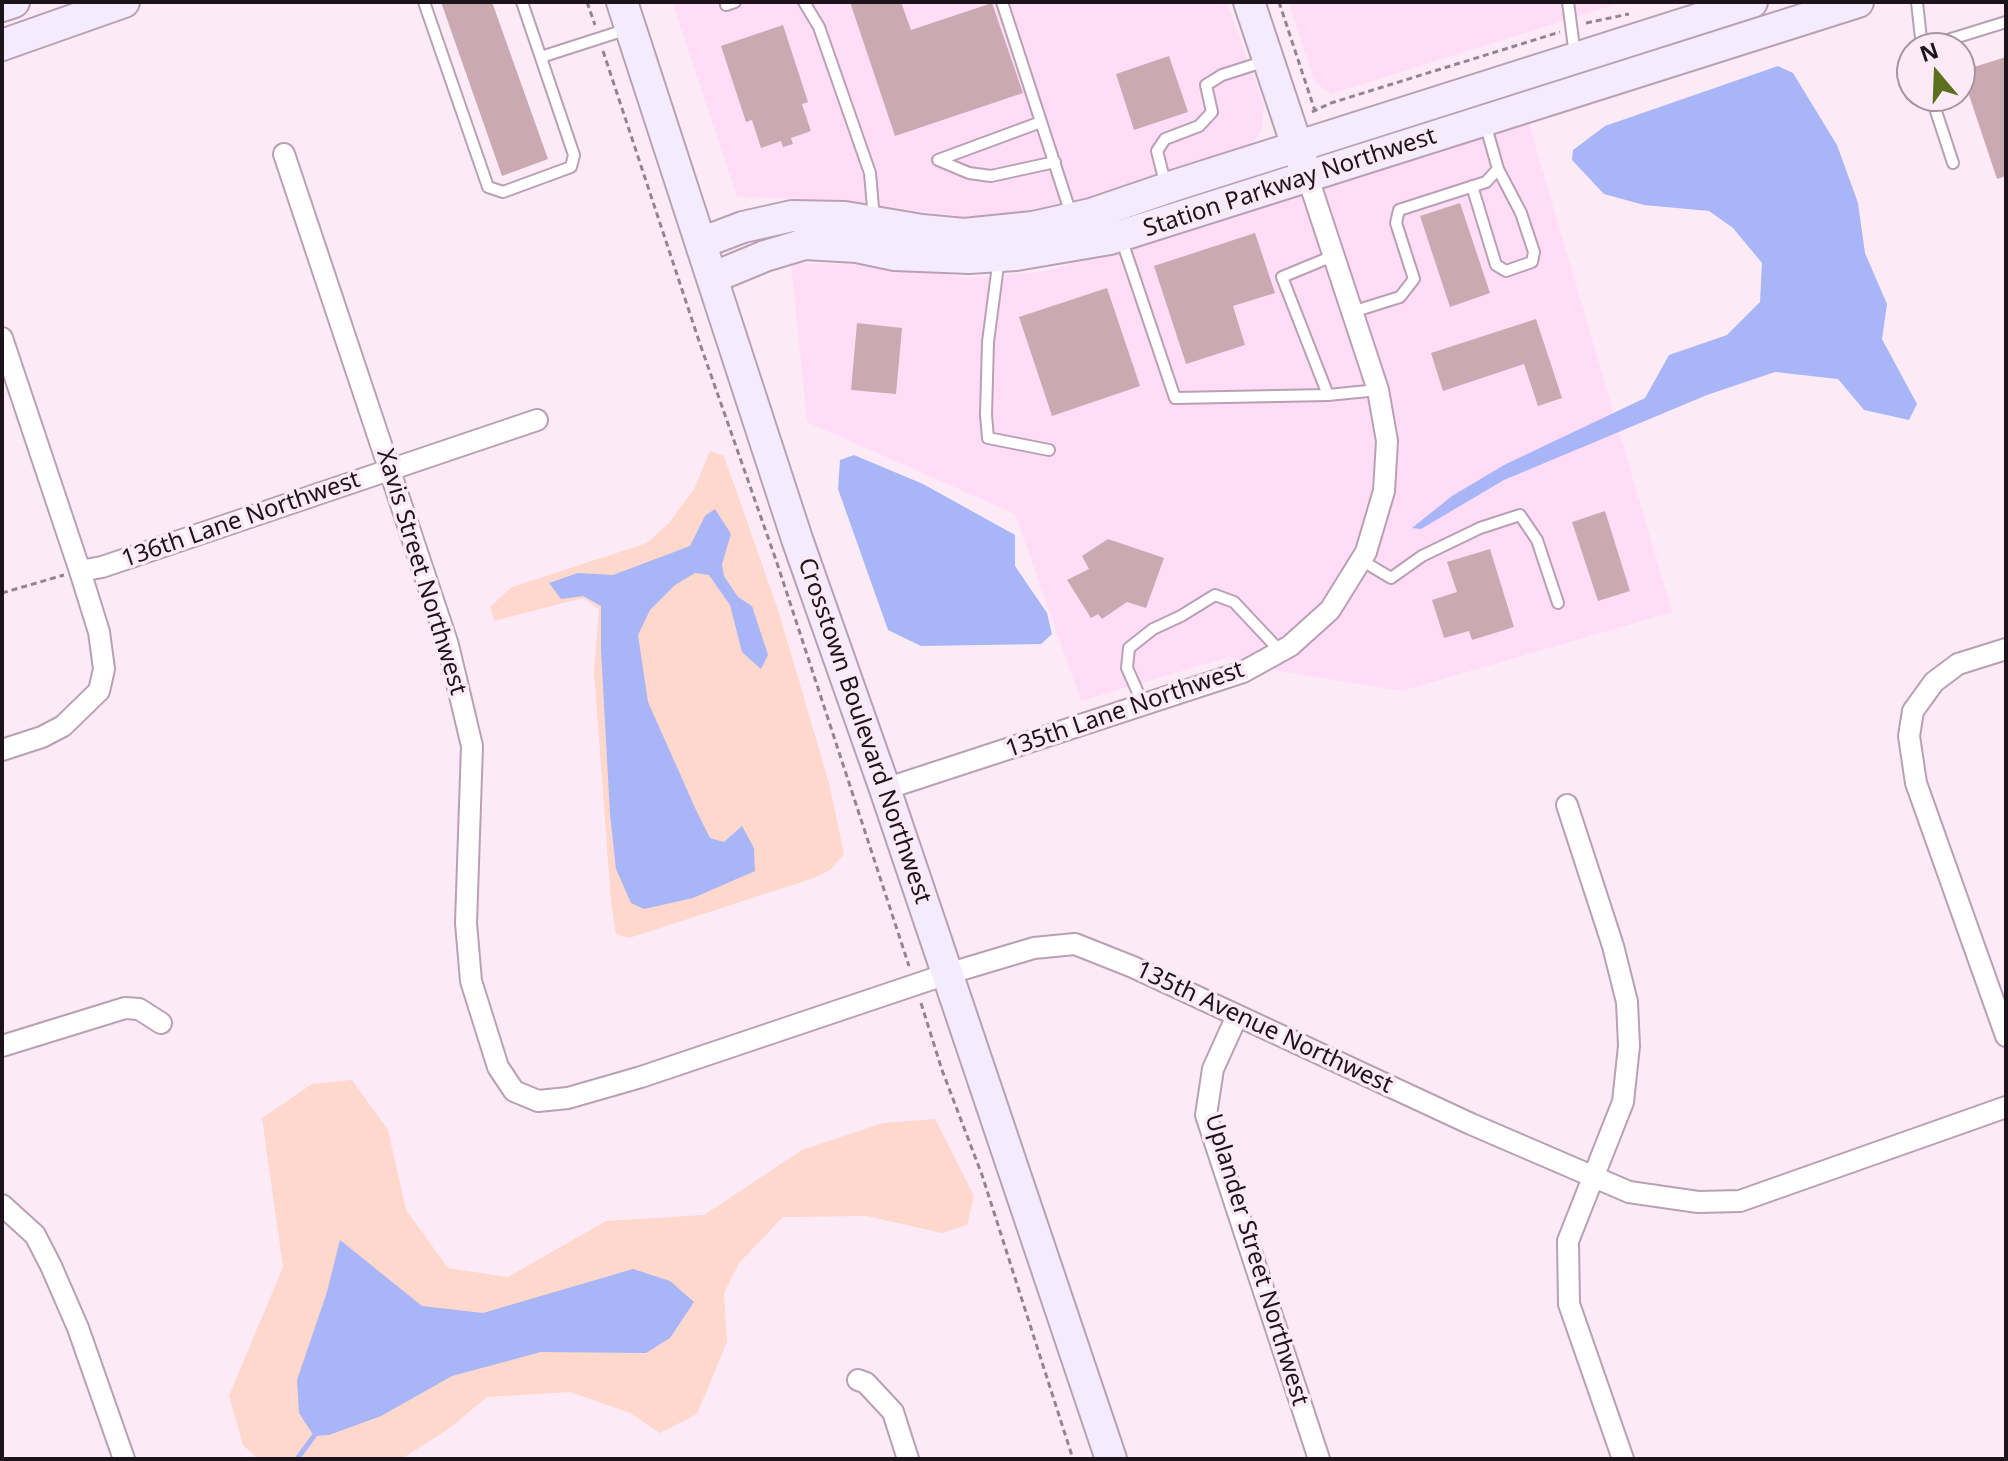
<!DOCTYPE html>
<html>
<head>
<meta charset="utf-8">
<style>
	body { margin:0 }
	#map { position:relative; width:2008px; height:1461px; overflow:hidden; background:#fcebf7; font-family:"Noto Sans",sans-serif }
	canvas { display:block }
	.frame { position:absolute; inset:0; border:4px solid #1d131b; pointer-events:none }
	.north { position:absolute; left:1896px; top:32px; width:80px; height:80px; box-sizing:border-box; background:#fcebf7; border:2px solid #a3959f; border-radius:50%; rotate:341deg; font-size:22px; font-weight:700; line-height:32px; text-align:center; color:#1d131b }
	.north::after { content:''; display:block; margin:auto; width:28px; height:36px; background:#5b6f1e; clip-path:polygon(50% 0,100% 100%,50% 72%,0 100%) }
</style>
</head>
<body>
<div id="map">
<canvas width="2008" height="1461"></canvas>
<div class="frame"></div>
<div class="north">N</div>
</div>
<script>
const g = document.querySelector('canvas').getContext('2d');
g.lineJoin = 'round';
function paint(path, color) { g.fillStyle = color; g.fill(path, 'evenodd'); }
const poly = rows => new Path2D(rows.map(r => 'M' + r).join(''));
function strokePath(path, color, width, dash) { g.strokeStyle = color; g.lineWidth = width; g.lineCap = dash ? 'butt' : 'round'; g.setLineDash(dash || []); g.stroke(path); }
function label(font, color, halo, rows, align = 'center') {
  g.font = font + ' "Noto Sans",sans-serif'; g.lineWidth = 7; g.setLineDash([]); g.textBaseline = 'middle'; g.strokeStyle = halo; g.fillStyle = color; for (const [text, x, y, turn = 0] of rows) {
    g.save(); g.translate(x, y); g.rotate((+turn || 0) * Math.PI / 180); g.textAlign = isNaN(turn) ? turn : align; if (halo) g.strokeText(text, 0, 0); g.fillText(text, 0, 0); g.restore();
  }
}
paint(poly([
	[672,2,1227,2,1264,106,1262,129,1250,147,1040,212,964,217,836,200,737,197],
	[1288,2,1623,2,1331,94,1315,82],
	[1528,121,1672,612,1402,691,1280,671,1229,657,1081,701,1015,514,807,422,791,263,891,265,968,278,1047,271]
]), '#ffddf6');
paint(poly([
	[710,451,724,456,779,613,829,783,844,854,830,870,814,878,629,938,616,934,611,901,594,671,599,609,583,598,494,621,490,607,512,587,647,543,669,523,694,489],
	[352,1080,388,1130,406,1210,448,1268,508,1277,606,1221,704,1215,802,1150,883,1123,935,1119,974,1196,967,1225,942,1233,867,1216,783,1217,739,1263,724,1293,727,1342,697,1414,660,1433,630,1413,570,1392,487,1397,447,1430,401,1459,258,1459,243,1445,229,1396,283,1267,262,1118,312,1084]
]), '#fed7cd');
paint(poly([
	[1778,66,1793,73,1837,145,1858,203,1865,253,1887,304,1882,339,1917,404,1909,420,1864,410,1838,379,1775,372,1707,395,1504,480,1421,529,1412,528,1452,496,1504,465,1645,398,1669,355,1727,335,1760,302,1762,263,1733,228,1709,211,1644,205,1604,194,1572,160,1573,150,1605,126],
	[854,455,923,484,1015,535,1015,566,1047,613,1052,634,1041,644,921,646,888,630,838,489,840,460],
	[715,509,731,534,722,564,724,576,738,597,752,606,768,655,761,669,742,652,730,605,709,575,695,573,675,585,650,610,638,635,648,702,696,810,710,838,724,842,742,826,754,848,755,871,693,898,644,909,631,903,616,869,610,814,601,650,601,606,583,596,561,599,549,583,578,573,613,575,690,546,705,516],
	[340,1240,422,1306,483,1313,633,1269,670,1281,694,1302,670,1338,646,1353,541,1352,452,1376,381,1416,329,1435,314,1436,299,1413,297,1380,327,1292]
]), '#a8b5f7');
strokePath(poly([
	[297,1459,314,1436]
]), '#a8b5f7', 5);
paint(poly([
	[441,2,492,2,548,159,502,176],
	[850,2,901,2,911,30,992,3,1023,93,895,136],
	[783,25,808,102,802,104,811,131,791,138,793,144,783,147,781,141,761,148,752,120,746,122,721,46],
	[1169,56,1188,112,1134,130,1116,74],
	[2006,57,2006,176,1997,179,1961,71],
	[1460,203,1490,293,1450,307,1420,216],
	[1255,233,1275,293,1233,306,1245,345,1186,364,1154,266],
	[1107,288,1140,386,1052,416,1019,317],
	[1536,319,1562,398,1538,406,1524,364,1443,391,1431,353],
	[857,323,902,328,896,394,851,390],
	[1605,511,1630,591,1598,601,1572,522],
	[1108,539,1164,558,1146,608,1127,602,1102,619,1098,614,1091,618,1067,580,1089,569,1082,556],
	[1490,549,1514,627,1472,640,1469,631,1444,638,1432,600,1457,592,1447,562]
]), '#caa9b0');
const lane = poly([
	[424,2,488,187,503,192,571,167,574,155,522,2],
	[804,2,819,27,870,173,874,219],
	[1002,2,1072,217],
	[1568,2,1575,55],
	[1917,2,1922,48],
	[726,5,735,2],
	[1922,48,2006,22],
	[541,57,628,29],
	[1931,96,1953,163],
	[1041,122,938,160,969,173,991,176,1055,162],
	[1166,186,1157,151,1165,139,1199,126,1212,112,1206,85,1222,75,1266,61],
	[1472,186,1496,265,1506,271,1532,262,1534,252,1521,213,1498,169],
	[1121,238,1175,398,1328,395],
	[1333,256,1282,277,1328,395,1378,390],
	[999,258,988,342,986,415,988,438,1049,450],
	[1352,312,1400,297,1414,279,1396,223,1399,210,1486,182,1498,169,1485,123],
	[1361,560,1391,578,1422,556,1480,528,1520,515,1537,540,1558,603],
	[1144,706,1127,668,1129,648,1153,629,1181,616,1215,595,1234,602,1280,651]
]);
const street = poly([
	[284,154,448,645,472,746,466,923,471,981,498,1067,514,1091,538,1101,568,1098,641,1077,947,974,1034,948,1075,944,1133,967,1471,1124,1629,1192,1698,1202,1740,1201,2006,1107],
	[2,338,80,571,99,632,104,669,99,691,63,726,42,737,2,750],
	[80,571,102,567,537,420],
	[2006,649,1958,664,1934,682,1913,711,1909,736,1916,783,2006,1036],
	[885,789,1243,672,1290,646,1330,610,1366,552,1384,491,1387,441,1378,390,1308,178],
	[1567,805,1613,946,1627,1002,1629,1046,1623,1102,1568,1241,1569,1304,1623,1459],
	[1237,1016,1213,1069,1206,1115,1319,1459],
	[2,1046,125,1008,139,1009,161,1023],
	[2,1205,35,1235,51,1266,78,1328,124,1459],
	[858,1380,866,1383,893,1412,908,1459]
]);
const secondary = poly([
	[622,2,797,539,885,789,1111,1459],
	[1249,2,1303,164],
	[2,6,14,2],
	[2,45,124,2],
	[701,243,743,227,792,216,845,217,922,230,964,234,1033,227,1091,214,1176,185,1752,2],
	[712,278,765,256,805,244,857,247,895,255,969,258,1016,255,1110,239,1858,2]
]);
strokePath(lane, '#baa0b3', 14);
strokePath(street, '#baa0b3', 24);
strokePath(secondary, '#baa0b3', 34);
strokePath(poly([
	[587,2,595,25],
	[1279,2,1315,111],
	[1586,23,1629,14],
	[603,51,699,341,777,563,909,966],
	[1312,112,1331,103,1560,32],
	[2,593,64,575],
	[921,1003,942,1070,982,1175,1073,1459]
]), '#93858f', 3, [6, 4]);
strokePath(lane, '#fff', 10);
strokePath(street, '#fff', 20);
strokePath(secondary, '#f4ecfe', 30);
label('24px', '#1d131b', '#fcebf7', [
	["Station Parkway Northwest",1290,183,-18],
	["136th Lane Northwest",241,520,-19],
	["Xavis Street Northwest",421,572,73],
	["135th Lane Northwest",1125,710,-19],
	["Crosstown Boulevard Northwest",864,731,71],
	["135th Avenue Northwest",1264,1028,25],
	["Uplander Street Northwest",1256,1260,73]
]);
</script>
</body>
</html>
